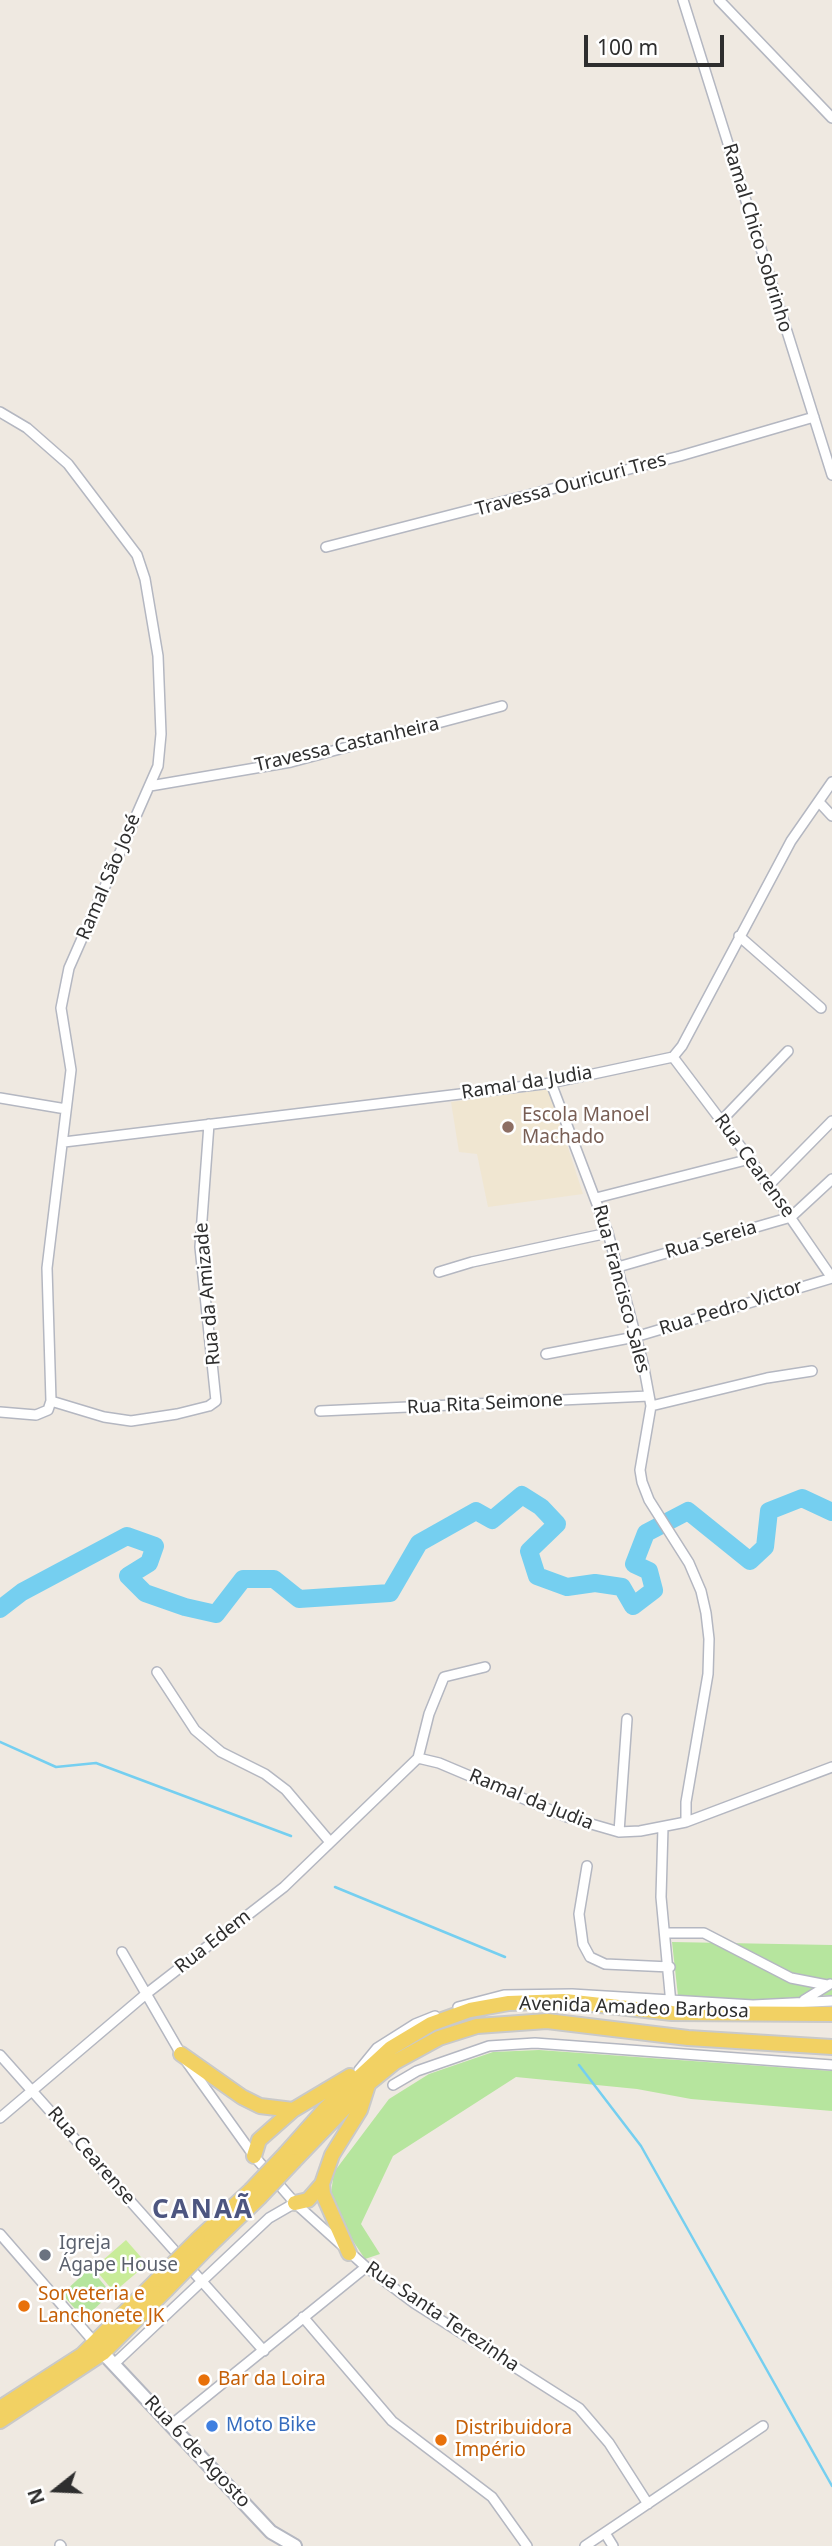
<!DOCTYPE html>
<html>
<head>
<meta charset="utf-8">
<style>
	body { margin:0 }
	#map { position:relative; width:832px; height:2546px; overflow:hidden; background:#efe9e1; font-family:"Noto Sans",sans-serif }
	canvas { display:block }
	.north { position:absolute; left:21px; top:2455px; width:70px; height:70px; -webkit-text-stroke:5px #fff; paint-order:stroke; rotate:252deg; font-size:19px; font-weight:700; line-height:28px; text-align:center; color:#2e2e2e }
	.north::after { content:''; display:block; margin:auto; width:24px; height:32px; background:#2e2e2e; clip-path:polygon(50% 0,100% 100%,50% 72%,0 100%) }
	.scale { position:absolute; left:584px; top:35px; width:140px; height:32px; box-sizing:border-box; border:4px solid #2e2e2e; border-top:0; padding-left:9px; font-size:21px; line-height:24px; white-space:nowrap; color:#2e2e2e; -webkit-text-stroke:5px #fff; paint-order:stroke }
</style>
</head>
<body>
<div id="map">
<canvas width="832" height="2546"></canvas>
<div class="north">N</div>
<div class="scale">100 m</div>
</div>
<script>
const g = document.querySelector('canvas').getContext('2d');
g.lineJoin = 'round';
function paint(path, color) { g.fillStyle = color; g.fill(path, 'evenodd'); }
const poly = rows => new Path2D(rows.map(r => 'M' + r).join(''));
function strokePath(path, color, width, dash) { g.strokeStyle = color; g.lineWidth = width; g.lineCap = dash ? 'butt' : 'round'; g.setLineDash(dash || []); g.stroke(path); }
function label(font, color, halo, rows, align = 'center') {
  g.font = font + ' "Noto Sans",sans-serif'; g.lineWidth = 5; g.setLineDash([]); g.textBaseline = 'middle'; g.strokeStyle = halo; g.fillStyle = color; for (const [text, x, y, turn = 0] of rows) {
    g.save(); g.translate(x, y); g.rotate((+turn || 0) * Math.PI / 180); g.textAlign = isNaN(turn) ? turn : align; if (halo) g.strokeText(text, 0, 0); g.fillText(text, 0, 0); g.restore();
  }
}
paint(poly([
	[549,1089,583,1194,488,1207,477,1154,459,1152,451,1102]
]), '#f0e6d1');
paint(poly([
	[672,1942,832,1945,832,1995,752,2000,678,1996],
	[539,2050,832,2071,832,2111,691,2099,637,2089,516,2077,393,2156,361,2224,380,2254,365,2259,345,2229,330,2200,334,2172,389,2099,429,2074,493,2052],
	[90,2268,111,2293,84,2319,62,2294]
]), '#b6e59e');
paint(poly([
	[126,2240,147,2264,114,2292,94,2268]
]), '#c9ec9a');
strokePath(poly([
	[0,1742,56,1767,96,1763,291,1836],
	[335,1887,505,1957],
	[579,2065,641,2146,832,2486]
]), '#75cff0', 2.5);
strokePath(poly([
	[0,1609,22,1592,127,1536,155,1546,149,1563,128,1576,145,1593,185,1607,216,1614,243,1579,274,1579,299,1599,390,1593,419,1543,476,1511,492,1520,522,1495,541,1507,557,1524,529,1551,537,1576,567,1587,595,1583,622,1587,633,1606,654,1590,649,1571,634,1564,646,1533,688,1511,750,1561,765,1547,769,1511,802,1498,832,1512]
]), '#75cff0', 18);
const street = poly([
	[683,0,832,475],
	[719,0,832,118],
	[0,412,27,428,68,464,137,555,145,579,158,656,161,734,158,766,69,968,61,1008,71,1070,47,1268,51,1401,48,1410,36,1415,0,1412],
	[326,547,680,456,814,417],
	[150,786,291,762,502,706],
	[819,802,832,816],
	[739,936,821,1008],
	[673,1057,750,1159,832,1278],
	[551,1083,608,1233,643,1363,651,1406,640,1470,642,1482,649,1500,689,1563,701,1591,706,1613,709,1639,708,1674,686,1802,686,1822],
	[0,1098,66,1109],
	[721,1121,788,1051],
	[64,1142,551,1083,673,1057,682,1046,791,841,832,782],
	[769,1185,832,1121],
	[596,1198,750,1159],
	[618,1267,791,1217,832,1179],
	[439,1272,472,1262,608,1233],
	[546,1354,635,1337,832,1278],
	[51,1401,104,1417,131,1421,177,1414,209,1406,216,1401,200,1247,209,1124],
	[651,1406,767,1378,812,1371],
	[320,1411,649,1396],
	[157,1672,195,1730,221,1752,265,1774,286,1790,330,1842],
	[418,1758,439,1763,567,1817,619,1832,640,1831,686,1822,832,1767],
	[418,1758,429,1714,444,1677,485,1667],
	[663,1827,661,1897,671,2004],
	[619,1832,627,1719],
	[587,1866,579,1914,583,1944,590,1957,605,1964,670,1967],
	[666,1933,704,1933,791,1978,827,1985],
	[122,1952,181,2054,254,2156,295,2203,366,2267,414,2303,579,2408,609,2443,648,2504],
	[804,2000,830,1984],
	[458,2007,504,1995,572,1994,753,2005,832,2001],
	[0,2055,264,2351],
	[359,2070,377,2048,415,2024,435,2016],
	[393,2085,417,2071,489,2046,535,2043,832,2065],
	[0,2118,146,1994,284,1887,418,1758],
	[0,2234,95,2343],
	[303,2317,392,2421,492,2497,527,2546],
	[114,2364,269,2218,295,2203],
	[171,2425,366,2267],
	[605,2533,613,2546],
	[60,2545,61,2546],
	[585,2546,763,2426]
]);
const secondary = poly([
	[103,2353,271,2532,295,2546]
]);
const primary = poly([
	[181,2054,242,2097,260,2106,293,2110],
	[286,2153,326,2108,391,2048,431,2024,470,2010,509,2003,565,2001,672,2013,832,2014],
	[254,2156,259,2140,293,2110,350,2076],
	[294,2161,368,2084,395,2062,439,2038,477,2026,547,2021,688,2038,832,2047],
	[322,2184,323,2194,349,2253],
	[295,2203,308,2200,322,2184,332,2155,360,2110,368,2085],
	[198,2239,251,2190],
	[207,2248,259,2198],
	[0,2408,82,2355,157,2280],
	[0,2421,103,2353,166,2290]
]);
strokePath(street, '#b4b7c1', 12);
strokePath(secondary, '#b4b7c1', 16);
strokePath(primary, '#c9c9c9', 18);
strokePath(street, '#fff', 9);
strokePath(secondary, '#fff', 12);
strokePath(primary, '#f2d163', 14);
const primaryBridge = poly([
	[251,2190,286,2153],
	[259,2198,294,2161],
	[157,2280,198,2239],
	[166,2290,207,2248]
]);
strokePath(primaryBridge, '#c9c9c9', 18, []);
strokePath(primaryBridge, '#f2d163', 14);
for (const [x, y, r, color] of [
	[508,1127,7,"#8d6e63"],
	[45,2255,7,"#6b7280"],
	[24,2306,7,"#e8710a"],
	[204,2380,7,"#e8710a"],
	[212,2426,7,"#3f7fe0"],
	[441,2440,7,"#e8710a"]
]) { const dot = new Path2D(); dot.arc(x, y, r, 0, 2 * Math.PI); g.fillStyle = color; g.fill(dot); strokePath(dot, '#fff', 2.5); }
label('19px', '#2e2e2e', '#fff', [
	["Ramal Chico Sobrinho",757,238,73],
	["Travessa Ouricuri Tres",571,485,-15],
	["Travessa Castanheira",347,745,-13],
	["Ramal São José",109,877,-67],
	["Ramal da Judia",527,1083,-9],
	["Rua Cearense",754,1166,54],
	["Rua Sereia",711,1240,-16],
	["Rua Francisco Sales",621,1289,75],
	["Rua da Amizade",208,1294,-95],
	["Rua Pedro Victor",731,1308,-17],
	["Rua Rita Seimone",485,1404,-3],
	["Ramal da Judia",531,1800,22],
	["Rua Edem",213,1942,-38],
	["Avenida Amadeo Barbosa",634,2008,2],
	["Rua Cearense",91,2156,49],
	["Rua Santa Terezinha",442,2317,34],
	["Rua 6 de Agosto",197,2452,47]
]);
label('19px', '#785e54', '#fff', [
	["Escola Manoel",522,1116],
	["Machado",522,1138]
], 'left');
label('19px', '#5b616d', '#fff', [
	["Igreja",59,2244],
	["Ágape House",59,2266]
], 'left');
label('19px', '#c56008', '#fff', [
	["Sorveteria e",38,2295],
	["Lanchonete JK",38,2317],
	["Bar da Loira",218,2380],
	["Distribuidora",455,2429],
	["Império",455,2451]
], 'left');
label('19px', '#366cbe', '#fff', [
	["Moto Bike",226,2426]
], 'left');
g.letterSpacing = '2px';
label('bold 26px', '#4d5680', '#fff', [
	["CANAÃ",203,2211]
]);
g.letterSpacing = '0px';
</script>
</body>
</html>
